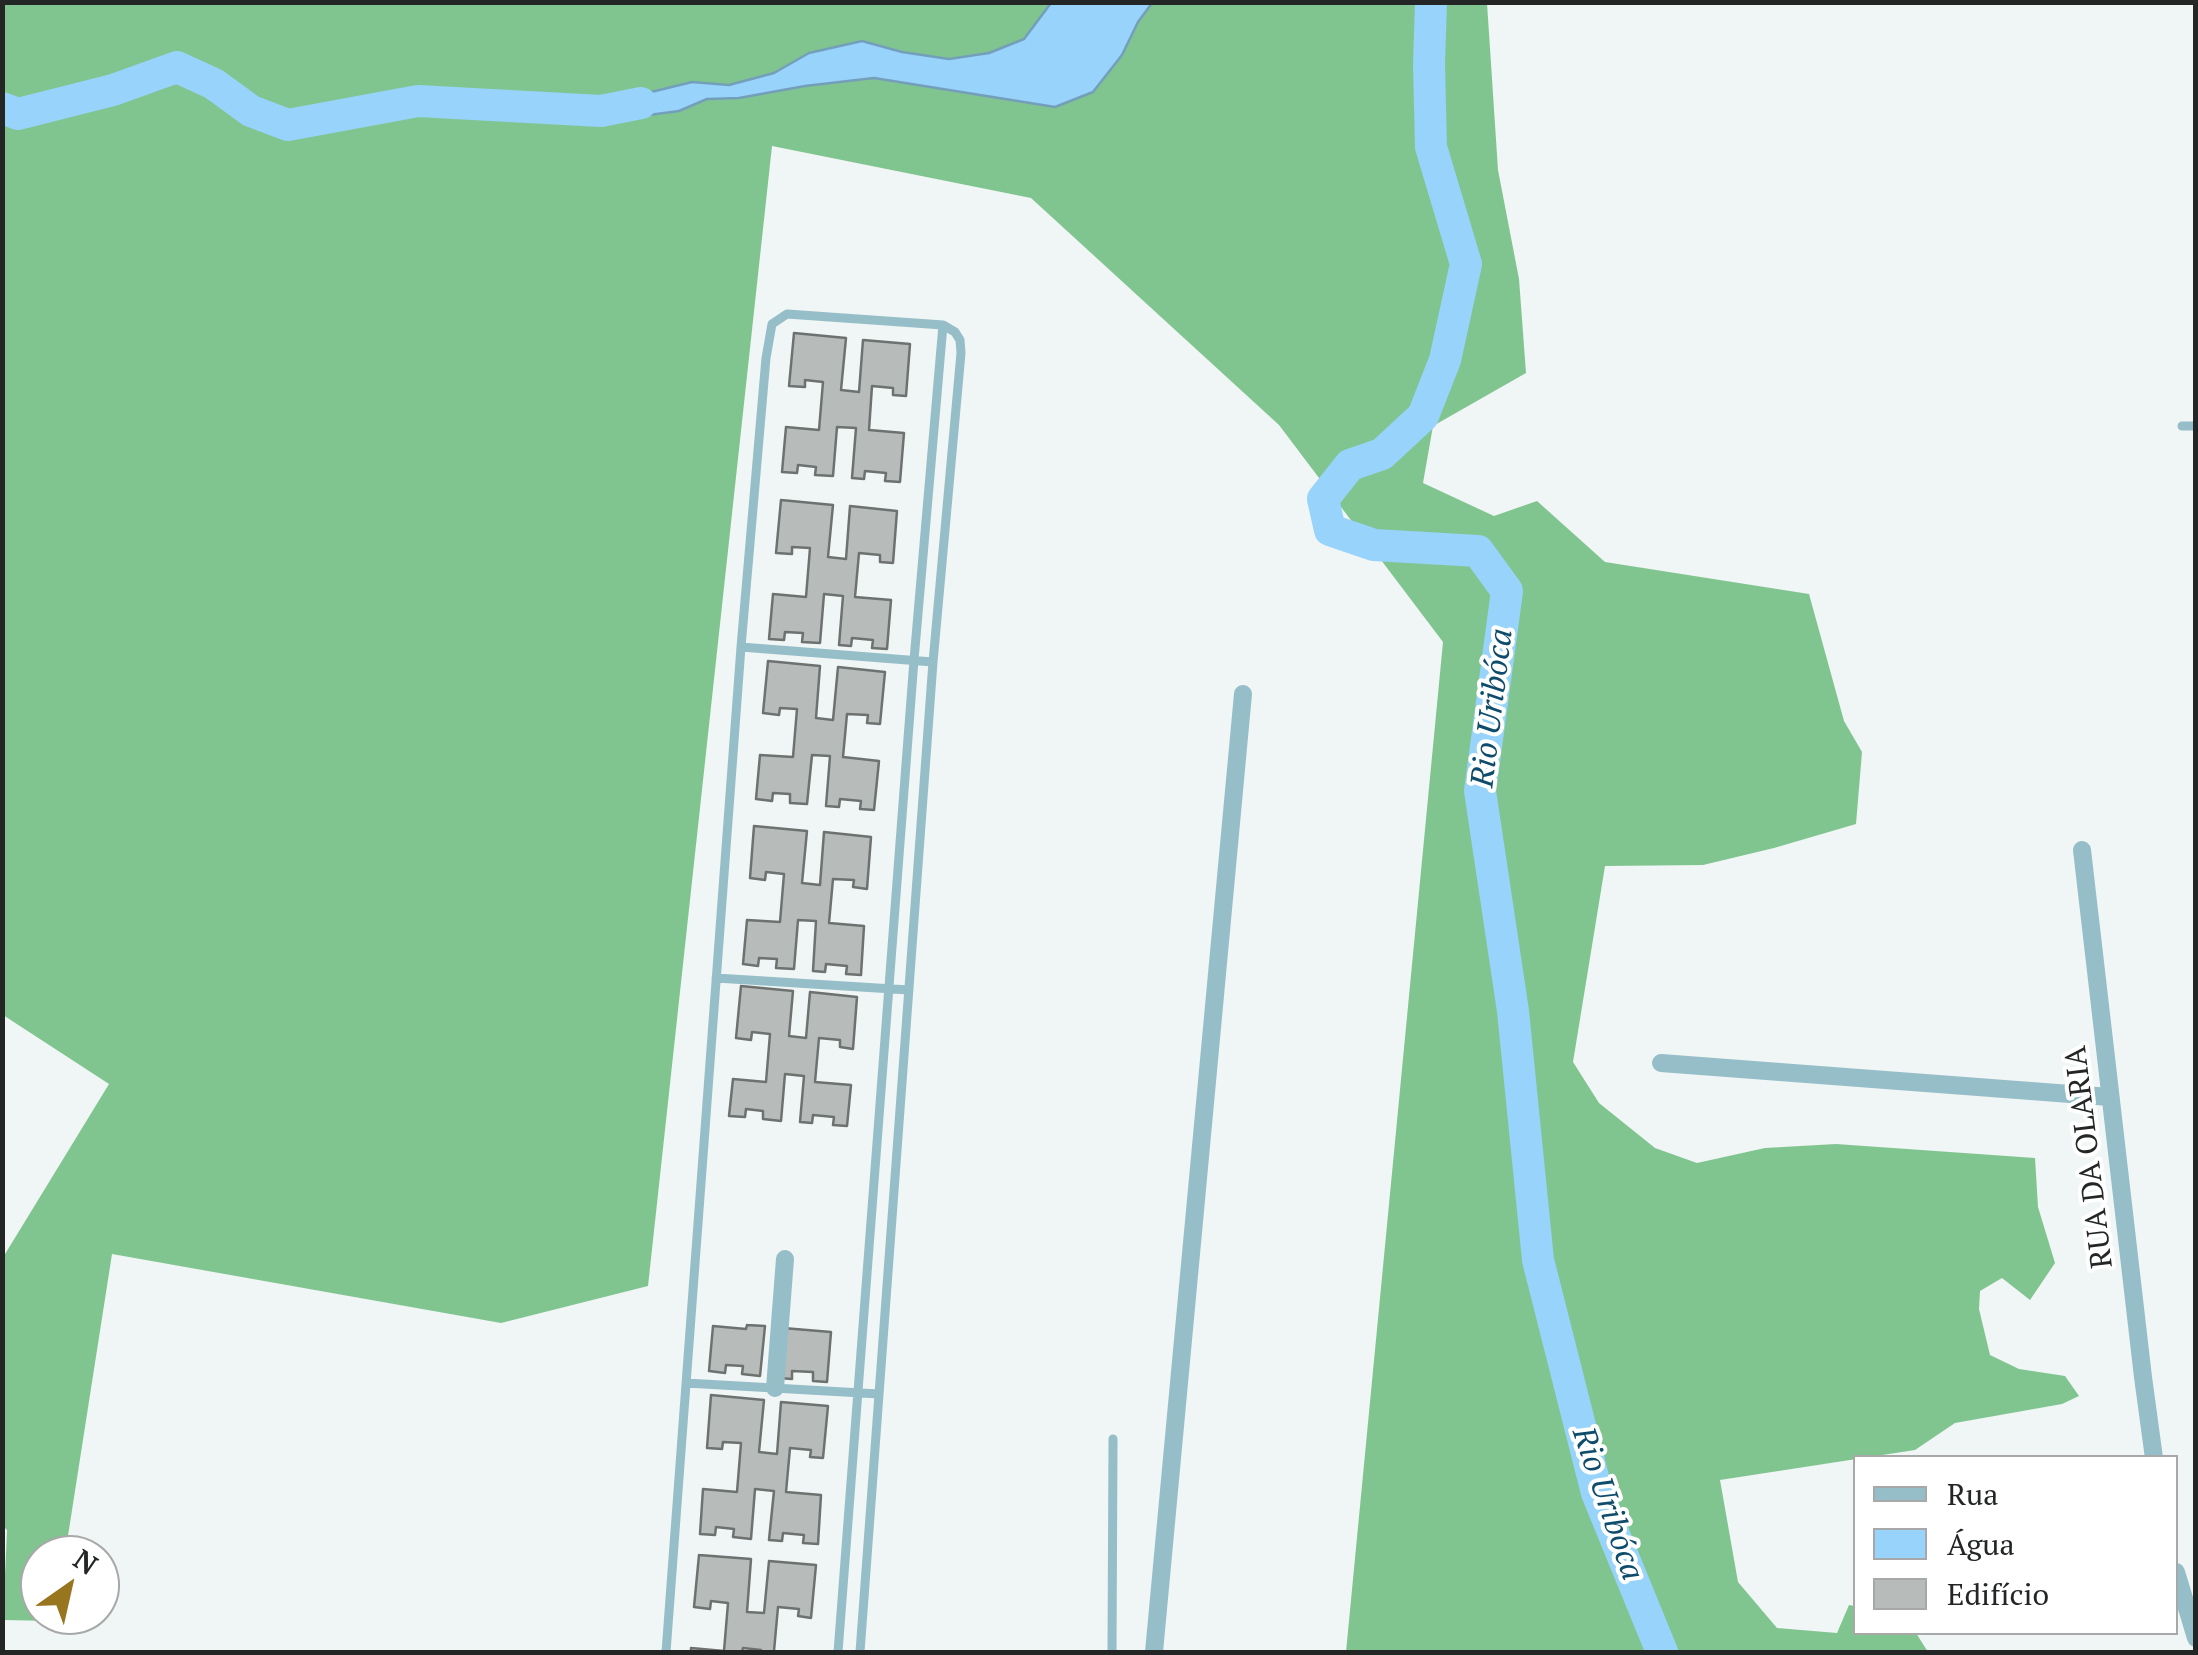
<!DOCTYPE html>
<html>
<head>
<meta charset="utf-8">
<style>
	body { margin:0 }
	#map { position:relative; width:2198px; height:1655px; overflow:hidden; background:#f0f5f5; font-family:"PT Serif",serif }
	canvas { display:block }
	.frame { position:absolute; inset:0; border:5px solid #242626; pointer-events:none }
	.legend { position:absolute; left:1853px; top:1455px; width:325px; height:180px; box-sizing:border-box; background:#fff; border:2px solid #a7a8a8; margin:0; padding:12px 18px; list-style:none; font-size:30px; color:#242626 }
	.legend li { display:flex; align-items:center; gap:20px; height:50px }
	.legend b { width:50px; border:2px solid #a7a8a8 }
	.north { position:absolute; left:20px; top:1535px; width:100px; height:100px; box-sizing:border-box; background:#fff; border:2px solid #a7a8a8; border-radius:50%; rotate:34deg; font-size:28px; font-weight:700; line-height:40px; text-align:center; color:#242626 }
	.north::after { content:''; display:block; margin:auto; width:35px; height:45px; background:#98761f; clip-path:polygon(50% 0,100% 100%,50% 72%,0 100%) }
</style>
</head>
<body>
<div id="map">
<canvas width="2198" height="1655"></canvas>
<div class="frame"></div>
<ul class="legend">
<li><b style="height:12px;background:#95bec8"></b>Rua</li>
<li><b style="height:28px;background:#97d3fa"></b>Água</li>
<li><b style="height:28px;background:#b7bcba"></b>Edifício</li>
</ul>
<div class="north">N</div>
</div>
<script>
const g = document.querySelector('canvas').getContext('2d');
g.lineJoin = 'round';
function paint(path, color) { g.fillStyle = color; g.fill(path, 'evenodd'); }
const poly = rows => new Path2D(rows.map(r => 'M' + r).join(''));
function strokePath(path, color, width, dash) { g.strokeStyle = color; g.lineWidth = width; g.lineCap = dash ? 'butt' : 'round'; g.setLineDash(dash || []); g.stroke(path); }
function label(font, color, halo, rows, align = 'center') {
  g.font = font + ' "PT Serif",serif'; g.lineWidth = 8; g.setLineDash([]); g.textBaseline = 'middle'; g.strokeStyle = halo; g.fillStyle = color; for (const [text, x, y, turn = 0] of rows) {
    g.save(); g.translate(x, y); g.rotate((+turn || 0) * Math.PI / 180); g.textAlign = isNaN(turn) ? turn : align; if (halo) g.strokeText(text, 0, 0); g.fillText(text, 0, 0); g.restore();
  }
}
paint(poly([
	[3,3,1487,3,1498,170,1519,279,1526,373,1433,426,1423,483,1494,516,1537,501,1605,562,1809,594,1844,721,1862,752,1856,824,1774,848,1703,865,1605,866,1573,1062,1599,1103,1655,1148,1697,1163,1765,1148,1836,1144,2035,1158,2038,1207,2055,1263,2030,1300,2002,1278,1980,1291,1979,1309,1990,1355,2019,1369,2065,1376,2079,1396,2062,1404,1955,1423,1915,1450,1720,1480,1738,1582,1777,1628,1837,1633,1849,1605,1855,1606,1856,1632,1916,1633,1928,1652,1346,1652,1443,642,1279,425,1031,198,772,146,648,1286,501,1323,112,1254,65,1555,40,1555,40,1615,55,1615,54,1621,3,1620,7,1530,2,1525,2,1259,109,1084,3,1015]
]), '#80c590');
const water = poly([
	[1051,3,1152,3,1138,22,1122,55,1093,92,1055,107,874,78,805,86,739,98,707,99,679,111,649,115,601,111,643,94,692,82,729,85,774,73,809,53,862,41,902,52,949,59,989,53,1024,39,1051,3]
]);
paint(water, '#97d3fa');
strokePath(water, '#749fba', 2.5);
strokePath(poly([
	[1431,2,1429,64,1431,147,1466,264,1445,360,1423,416,1382,454,1350,465,1323,499,1330,530,1374,545,1478,551,1507,591,1480,791,1513,1011,1538,1260,1597,1493,1662,1652],
	[2,108,18,114,113,90,177,67,214,84,251,111,288,125,418,101,601,111,641,103]
]), '#97d3fa', 32);
const building = poly([
	[794,333,846,338,841,390,859,392,863,340,910,344,906,396,893,395,893,388,872,386,869,430,904,433,900,482,885,481,886,473,865,471,864,479,852,478,856,428,837,427,833,476,815,475,816,467,798,465,797,473,782,472,786,427,819,430,823,382,805,380,805,387,789,386,794,333],
	[781,500,833,505,828,557,846,559,850,506,897,511,893,563,880,562,880,555,859,553,855,597,891,600,887,649,872,648,873,640,852,638,851,646,839,645,843,596,824,594,820,643,802,642,803,633,785,632,784,640,769,639,773,594,806,597,810,548,792,547,792,554,776,553,781,500],
	[768,661,820,666,816,718,833,720,838,667,885,672,880,724,867,723,868,715,847,714,843,757,879,761,874,810,860,809,861,801,840,799,839,807,826,806,830,756,812,755,807,804,790,803,790,794,773,793,772,801,756,799,760,755,793,757,797,709,780,708,779,715,763,713,768,661],
	[754,826,807,831,802,883,820,885,824,832,871,837,867,889,853,887,854,880,833,879,829,923,864,926,861,975,846,974,847,966,826,964,825,972,813,971,816,921,798,920,794,969,776,968,777,959,759,958,758,966,743,964,747,920,780,922,784,874,766,872,765,880,750,878,754,826],
	[741,986,793,991,789,1036,806,1038,810,992,857,997,853,1049,840,1047,840,1040,819,1038,815,1082,851,1085,847,1126,833,1125,834,1117,813,1115,812,1123,800,1122,804,1076,785,1074,781,1121,763,1119,763,1111,746,1109,745,1117,729,1116,733,1079,766,1082,770,1034,752,1032,751,1040,736,1038,741,986],
	[747,1325,765,1326,760,1376,742,1374,743,1366,726,1365,725,1373,709,1371,713,1326,746,1329,747,1325],
	[783,1328,831,1332,827,1382,813,1381,813,1372,792,1371,792,1379,779,1378,783,1328],
	[711,1395,764,1400,759,1452,777,1454,781,1402,828,1406,823,1458,810,1457,811,1450,790,1448,786,1492,821,1495,818,1544,803,1543,804,1535,783,1533,782,1541,769,1540,774,1491,755,1489,751,1539,733,1537,734,1529,716,1527,715,1535,700,1534,703,1489,737,1492,741,1443,723,1442,722,1449,707,1448,711,1395],
	[699,1555,751,1559,747,1612,764,1613,769,1561,816,1565,811,1618,798,1616,799,1609,778,1607,774,1651,787,1652,761,1652,761,1650,743,1648,742,1652,691,1652,691,1648,724,1651,728,1603,711,1601,710,1609,694,1607,699,1555]
]);
paint(building, '#b7bcba');
strokePath(building, '#6d716f', 2.5);
strokePath(poly([
	[2182,426,2196,426],
	[741,647,933,662],
	[716,978,909,990],
	[686,1383,879,1394],
	[666,1652,741,647,766,358,772,324,787,314,943,325,955,332,960,340,961,353,933,662,860,1652],
	[838,1652,914,660,943,325],
	[1112,1652,1113,1439]
]), '#95bec8', 9);
strokePath(poly([
	[2082,850,2143,1377,2154,1458],
	[1661,1063,2110,1097],
	[775,1388,785,1259],
	[2176,1572,2196,1638],
	[1154,1652,1243,694]
]), '#95bec8', 18);
label('30px', '#242626', '#fff', [
	["RUA DA OLARIA",2090,1157,-97]
]);
label('italic 32px', '#0f4c6c', '#fff', [
	["Rio Uribóca",1493,708,-83],
	["Rio Uribóca",1607,1504,71]
]);
</script>
</body>
</html>
